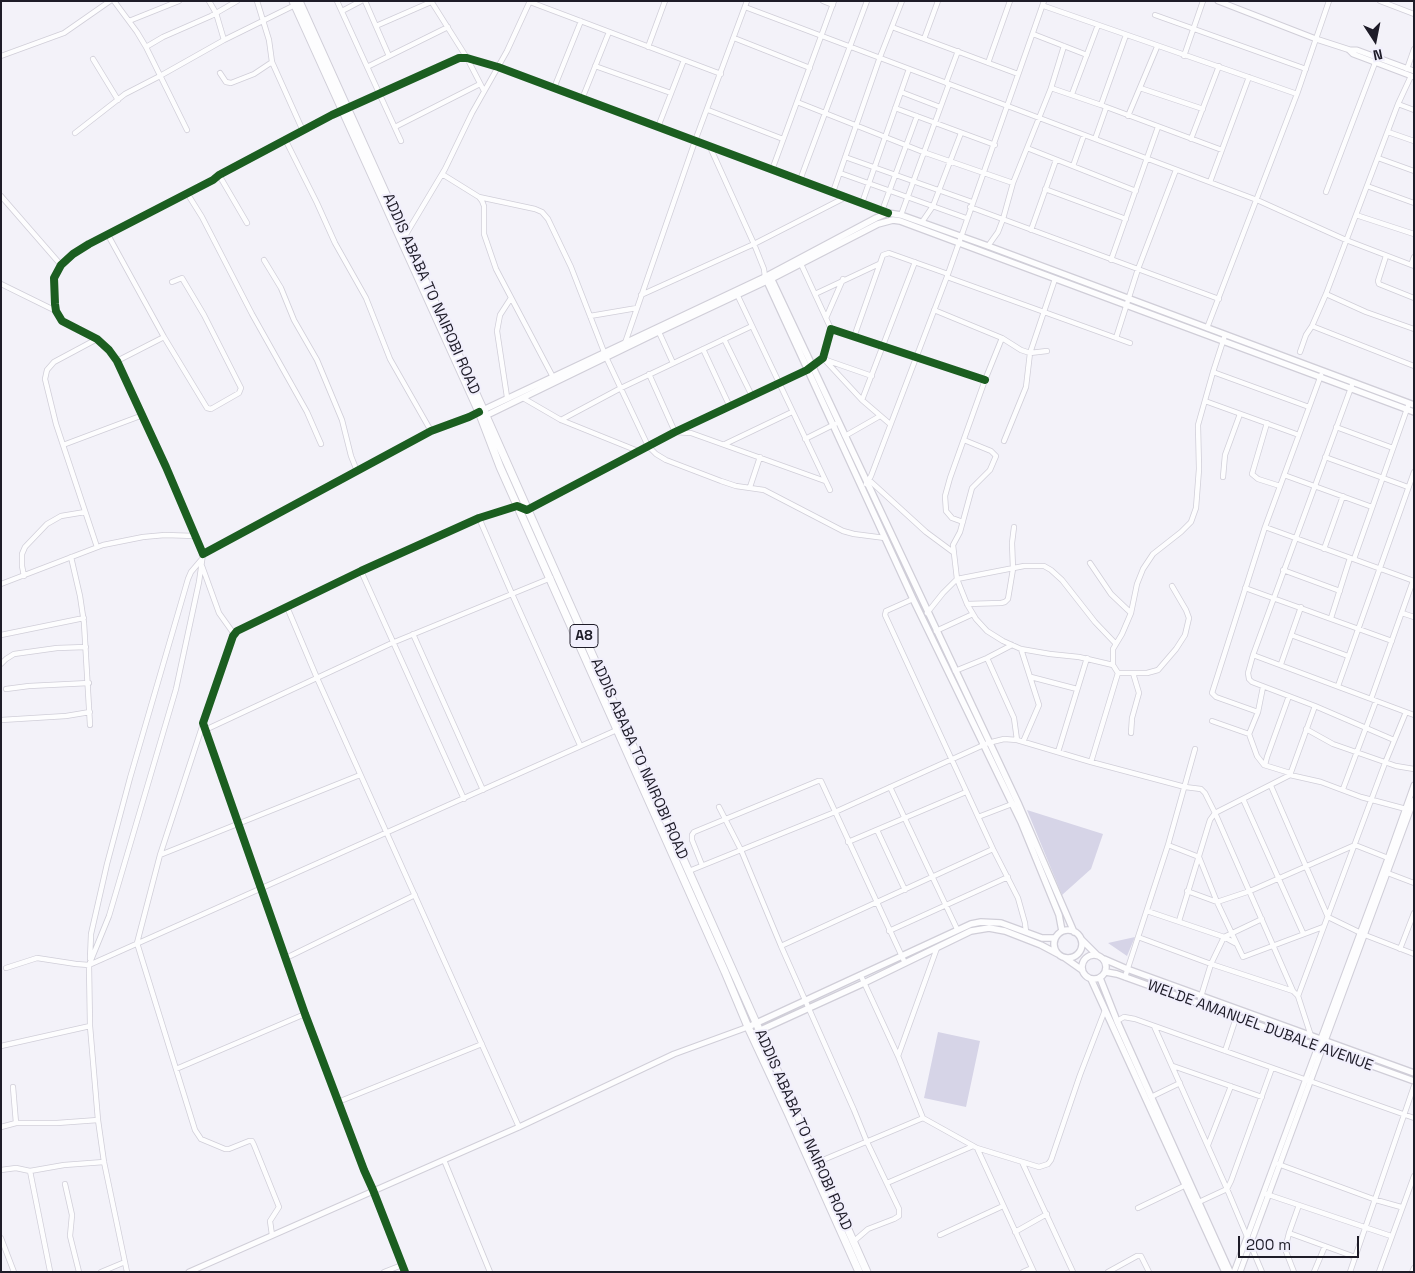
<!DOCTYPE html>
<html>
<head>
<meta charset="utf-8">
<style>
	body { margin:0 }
	#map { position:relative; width:1415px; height:1273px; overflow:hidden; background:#f3f2f9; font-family:"Space Grotesk",sans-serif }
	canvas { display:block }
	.frame { position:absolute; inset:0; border:2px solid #1e1c28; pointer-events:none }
	.north { position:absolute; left:1350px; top:15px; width:50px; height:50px; -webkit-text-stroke:4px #f1effc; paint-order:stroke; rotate:169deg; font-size:14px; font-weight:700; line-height:20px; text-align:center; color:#1e1c28 }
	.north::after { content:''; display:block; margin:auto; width:18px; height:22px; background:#1e1c28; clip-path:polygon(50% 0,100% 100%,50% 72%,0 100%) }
	.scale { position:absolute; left:1238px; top:1236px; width:121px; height:22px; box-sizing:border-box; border:2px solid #1e1c28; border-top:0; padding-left:6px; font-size:15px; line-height:18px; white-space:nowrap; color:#1e1c28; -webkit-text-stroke:4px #f1effc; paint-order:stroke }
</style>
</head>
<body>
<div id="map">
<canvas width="1415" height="1273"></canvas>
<div class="frame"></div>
<div class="north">N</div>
<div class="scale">200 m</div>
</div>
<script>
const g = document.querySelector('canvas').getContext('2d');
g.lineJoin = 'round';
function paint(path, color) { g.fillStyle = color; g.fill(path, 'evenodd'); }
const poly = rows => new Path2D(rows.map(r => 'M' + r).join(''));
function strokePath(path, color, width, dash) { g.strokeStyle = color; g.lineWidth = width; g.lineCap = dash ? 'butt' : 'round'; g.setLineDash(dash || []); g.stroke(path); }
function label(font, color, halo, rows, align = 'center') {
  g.font = font + ' "Space Grotesk",sans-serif'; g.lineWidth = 4; g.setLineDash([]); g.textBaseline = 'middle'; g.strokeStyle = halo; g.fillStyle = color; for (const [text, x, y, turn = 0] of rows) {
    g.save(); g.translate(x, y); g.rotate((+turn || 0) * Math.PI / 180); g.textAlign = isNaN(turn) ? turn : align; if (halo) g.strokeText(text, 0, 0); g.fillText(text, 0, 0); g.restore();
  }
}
paint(poly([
	[1027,810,1103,834,1091,869,1062,895],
	[1135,937,1127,956,1108,943],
	[938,1032,980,1041,966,1107,924,1098]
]), '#d6d4e7');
const minor = poly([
	[114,1,137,32,146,47,187,130],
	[209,1,216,13,224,40],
	[257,1,269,40,272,62,303,131],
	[337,1,401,141],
	[365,1,389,56],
	[431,1,467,58,484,91],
	[823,1,833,5],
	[1380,1,1414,14],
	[530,2,721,74],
	[1044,6,1297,94],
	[745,7,1257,200,1346,240,1414,266],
	[342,11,361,1],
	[1155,15,1306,69],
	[129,21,179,1],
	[376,26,431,2],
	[892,27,1018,74],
	[1033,34,1087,55],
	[734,38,810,68],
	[924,39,938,1],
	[146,47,163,37,211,16,237,1],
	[648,47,665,1],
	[1,56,64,33,110,1],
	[1184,56,1203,1],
	[93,59,118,100],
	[988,63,1010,1],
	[595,66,671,93],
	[367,67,448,27],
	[1407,69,1414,49],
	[220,73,226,82,231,83,254,74,272,62],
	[946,83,958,51],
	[554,88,581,21],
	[1051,88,1101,105,1222,150],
	[1140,88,1203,109],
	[901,92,940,107],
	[1072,94,1098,25],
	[582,99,609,32],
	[797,102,923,152,1013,183],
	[1398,104,1414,110],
	[1101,105,1126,35],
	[895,108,995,145],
	[708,110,783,139],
	[1128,116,1157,47],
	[395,127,480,84],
	[658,127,684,60],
	[1388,132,1414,141],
	[75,133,125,94,160,76,224,40,295,5],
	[1095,139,1106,108],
	[1191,139,1219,66],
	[286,141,317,203,335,243,366,298,390,359,431,431],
	[710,147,754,244,764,269,765,277],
	[1027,148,1136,191],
	[845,157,972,202],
	[1378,158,1414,171],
	[1073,166,1084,135],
	[772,170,834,1],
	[840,173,966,218],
	[442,174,479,197,482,201,484,206,484,234,496,269,554,379],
	[219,175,247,223],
	[800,180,867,1],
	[1210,182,1249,77],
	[1367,186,1414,203],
	[1045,189,1126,219],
	[833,192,880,57,902,1],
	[1326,192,1375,63],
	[187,193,202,217,252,314,307,412,321,444],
	[1,196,61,265],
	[479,197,535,209,542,212,548,219,571,267,606,357,648,446,656,454,666,460,721,481,736,486,764,490,843,531,854,534,885,538],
	[862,203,909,69],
	[970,207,1219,299],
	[882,211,917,116],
	[901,215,949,84],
	[1356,215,1414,234],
	[922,222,933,206,961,133],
	[1031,230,1056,160],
	[108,235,164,337,207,408,211,409,239,393,241,388,204,315,182,278,172,282],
	[405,236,445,169,472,113,507,51,530,1],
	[988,246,998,232,1003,219,1013,183,1051,88,1064,46],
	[1386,256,1378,281,1379,284,1414,298],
	[264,260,281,288,294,320,317,360,342,420,351,456,357,471],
	[1111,260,1158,127],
	[801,264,831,329],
	[1411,265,1414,257],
	[947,277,1130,343],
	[1,284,56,311],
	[736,292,830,490],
	[815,294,879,264],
	[1326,294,1366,312,1414,329],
	[641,295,754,244,846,197],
	[934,310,1002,338,1021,350,1030,353,1047,351],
	[590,316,637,308],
	[826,318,843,279],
	[1312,326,1414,366],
	[1207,328,1297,94,1329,1],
	[658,330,673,363],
	[854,337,883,255,889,253,948,274],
	[1116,338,1138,269,1176,170],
	[97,339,54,362,47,370,45,379,56,424,97,547],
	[724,339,752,396],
	[625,343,695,141,747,1],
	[703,349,730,407],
	[1300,352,1306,335,1312,326,1326,294,1398,104,1411,76],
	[823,358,862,400,890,424],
	[826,360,872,376],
	[117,361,164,337],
	[1213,372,1309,407],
	[649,374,675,432,691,433,825,481],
	[1352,385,1253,655,1414,715],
	[507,397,497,331,500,315,511,298],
	[523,398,561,420,638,451],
	[862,400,915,262],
	[1205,401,1299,435],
	[479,412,469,417,431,431,203,554,166,467,117,361,109,350,97,339,62,321,56,311,55,304,54,278,61,265,73,254,89,244,213,180,219,175,332,115,459,58,467,58,498,67,888,213],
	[561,420,621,388,752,326],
	[1267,423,1252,474,1258,479,1280,486],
	[1336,427,1393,448],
	[845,436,880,416],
	[805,439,835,424],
	[964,440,991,451,996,456,990,470,972,488,960,532,953,545,957,579,967,604,976,619,987,631,1003,641,1021,649,1050,654,1079,657,1113,665],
	[1004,441,1026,387,1030,353,1055,279],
	[725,444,792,412],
	[63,445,143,415],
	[1325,457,1408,487],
	[1284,475,1372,507],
	[1223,477,1225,455,1240,414],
	[869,480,926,532,953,552],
	[866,484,871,476,948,274,1044,1],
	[750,487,760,457],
	[479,518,512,594,580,745],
	[963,522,952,518,946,511,945,496,950,478,985,380,1002,338],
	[1265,527,1414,581],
	[1324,549,1343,496],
	[71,557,80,596,84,623,90,725],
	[1354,559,1408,406],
	[1090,563,1111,594,1131,613],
	[202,566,219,613,234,634],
	[1283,570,1340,591],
	[361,571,464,799],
	[24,576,22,566,22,554,25,547,47,524,61,516,85,512],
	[1,584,103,545,143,537,165,535,195,536],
	[1245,588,1392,641],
	[913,599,886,611,885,615,993,849,1018,898,1025,923,1026,932],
	[967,604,1001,603,1005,602,1008,599,1013,569,1012,543,1014,527],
	[287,607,317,678,519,1127],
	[927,613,943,593,957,579,1024,566,1044,566,1051,570,1062,580,1095,622,1116,644],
	[1402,613,1414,617],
	[1331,618,1350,558],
	[936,631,973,614],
	[413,634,483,790],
	[1,635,84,618],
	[1291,635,1348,656],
	[1021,649,1039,705,1023,742],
	[1253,655,1248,673,1249,679,1252,682,1315,706,1290,775],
	[987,658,1014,718,1017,740],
	[1,664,6,659,14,654,57,648,86,647],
	[1281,664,1301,607],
	[955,671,987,658,1012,645],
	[1118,673,1147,673,1158,670,1176,649,1185,635,1189,618,1186,610,1172,586],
	[1031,677,1077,689],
	[1338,686,1414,472],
	[1263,687,1258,712,1216,697,1212,693,1265,527,1321,375],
	[6,689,29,686,89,683],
	[1371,699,1413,581],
	[1315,706,1394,740],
	[1258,712,1249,734,1257,756,1264,765,1290,773],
	[1,720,66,716,90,712],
	[1212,721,1249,734],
	[203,724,160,855,137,943,176,1069,305,1014],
	[1306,729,1333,744,1396,766,1414,769],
	[205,730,392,643,551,578],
	[1131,733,1132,718,1139,693,1133,673],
	[1058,752,1087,658],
	[1091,762,1118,673,1113,665,1113,649,1122,634,1131,613,1137,584,1143,569,1153,554,1181,532,1191,522,1196,508,1199,469,1198,425,1213,372,1225,335],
	[1265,765,1267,757,1289,696],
	[1271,786,1328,917,1365,935,1414,954],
	[890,787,957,929],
	[1343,789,1376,701],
	[1243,799,1303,933],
	[719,807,741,850,781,946,854,1110,867,1142,899,1209,899,1216,894,1219,868,1229,853,1242],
	[978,817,1012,804,1015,805],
	[877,830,905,890],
	[848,842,966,792],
	[1168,845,1199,857,1217,902,1243,957,1323,927],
	[160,855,360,775],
	[702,865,692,840,692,835,694,832,818,781,821,781,905,963],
	[689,871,835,812,988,743,1004,739,1017,740,1091,762,1185,787,1201,789,1205,793,1215,813,1293,991,1298,996,1311,1036],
	[1385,872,1414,883],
	[1187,891,1217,902,1250,891,1355,845,1388,858],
	[1147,911,1224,937,1235,943],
	[1179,921,1210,820,1215,813,1290,775,1321,782,1361,797,1406,809],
	[889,931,1008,877],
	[1138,937,1211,964,1293,991],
	[781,946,993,849],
	[1400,949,1414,913],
	[286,958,415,895],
	[90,959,91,934,107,864,130,778,188,579,191,572,202,559],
	[6,968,37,958,76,964,89,965,619,729],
	[861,976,898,1056,923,1118,977,1148,1034,1272],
	[1125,977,1168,845,1195,749],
	[1298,996,1385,763,1406,712],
	[1199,1003,1211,964,1224,937,1262,919],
	[1117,1021,1124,1017,1135,1019,1414,1118],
	[1154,1026,1227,1189,1262,1272],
	[1,1046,90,1026],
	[1225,1051,1236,1018],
	[898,1056,937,948],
	[1173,1066,1262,1097],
	[176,1069,195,1130,201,1139,225,1149,229,1149,249,1141,252,1141,254,1145,279,1207,270,1221,272,1235],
	[13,1087,16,1123],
	[1151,1097,1180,1083],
	[338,1102,482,1044],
	[1,1127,16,1123,57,1123,98,1120],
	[1208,1145,1231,1086],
	[977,1148,1039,1167,1048,1164,1051,1160,1080,1075,1105,1010],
	[444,1160,490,1272],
	[1022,1162,1073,1272],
	[1278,1164,1376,1200,1401,1207],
	[811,1165,923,1118],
	[1,1170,16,1168,30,1171,64,1165,104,1162],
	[30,1171,50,1271],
	[887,1183,973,1146],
	[65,1184,72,1215,70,1236,79,1272],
	[1266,1194,1391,1236],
	[1199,1202,1227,1189,1231,1181,1272,1068],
	[1138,1208,1186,1185],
	[1015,1232,1047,1214],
	[1289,1233,1355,1257],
	[940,1235,1003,1206],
	[1,1238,14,1272],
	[101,1272,125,1262],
	[127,1272,104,1162,98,1120,90,1026,89,965,109,916,176,689,199,582,203,554],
	[384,1272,402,1265],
	[405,1272,373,1190,364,1170,305,1014,203,723,233,636,237,631,361,571,479,518,517,506,527,510,675,432,807,370,823,358,831,329,985,380],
	[1023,1272,1032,1268],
	[1108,1272,1137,1256,1141,1256,1149,1272],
	[1294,1272,1285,1249,1289,1233,1299,1205],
	[1314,1272,1325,1246],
	[1350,1272,1414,1086],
	[1379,1272,1414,1176],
	[1412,1272,1414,1268]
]);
const tertiary = poly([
	[1218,1,1316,39,1350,50],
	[1349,50,1353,54,1414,77],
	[1349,50,1357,50,1414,71],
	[189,1272,519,1127,674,1054,748,1027],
	[1234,1272,1388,858,1414,785],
	[1240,1272,1414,800]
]);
const secondary = poly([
	[770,276,1019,805,1074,932],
	[766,279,913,599,1021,822,1059,915,1062,931],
	[481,411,765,277,876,218,888,213,901,215,988,246,1414,405],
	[483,417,658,332,771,279,878,224,893,220,900,221,1414,412],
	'1054 944a14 14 0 1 1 28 0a14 14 0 1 1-28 0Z',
	[1081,939,1097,955],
	'1082 967a12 12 0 1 1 24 0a12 12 0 1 1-24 0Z',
	[1065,958,1082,970],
	[1104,959,1127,969,1414,1073],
	[1106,972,1117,974,1414,1081],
	[1100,978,1117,1021,1230,1272],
	[1091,979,1225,1272],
	[748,1027,971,924,981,922,1001,923,1042,938,1055,938],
	[752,1034,864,983,971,931,989,928,1005,931,1041,945,1058,954]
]);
const trunk = poly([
	[293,1,479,412,500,467,725,972,748,1027,788,1113,859,1272],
	[299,1,483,409,867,1272]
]);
strokePath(minor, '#d0ced8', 6);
strokePath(tertiary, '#d0ced8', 7);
strokePath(secondary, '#d0ced8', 8);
strokePath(trunk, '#d0ced8', 9);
strokePath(minor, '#fdfdfe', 4.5);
strokePath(tertiary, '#fdfdfe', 5);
strokePath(secondary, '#fdfdfe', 5.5);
strokePath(trunk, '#fdfdfe', 7);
strokePath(poly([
	[479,412,469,417,431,431,203,554,166,467,117,361,109,350,97,339,62,321,56,311,55,304,54,278,61,265,73,254,89,244,213,180,219,175,332,115,459,58,467,58,498,67,888,213],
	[405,1272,373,1190,364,1170,305,1014,203,723,233,636,237,631,361,571,479,518,517,506,527,510,675,432,807,370,823,358,831,329,985,380]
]), '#1b5e20', 8);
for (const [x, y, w] of [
	[584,636,28]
]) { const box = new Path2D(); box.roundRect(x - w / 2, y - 11.5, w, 23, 4); g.fillStyle = '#f1effc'; g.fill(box); strokePath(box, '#1e1c28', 1); }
label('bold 14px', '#1e1c28', null, [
	["A8",584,636]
]);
label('15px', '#1e1c28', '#f1effc', [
	["ADDIS ABABA TO NAIROBI ROAD",431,294,66],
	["ADDIS ABABA TO NAIROBI ROAD",639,759,66],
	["WELDE AMANUEL DUBALE AVENUE",1260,1026,20],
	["ADDIS ABABA TO NAIROBI ROAD",803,1130,66]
]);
</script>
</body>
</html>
